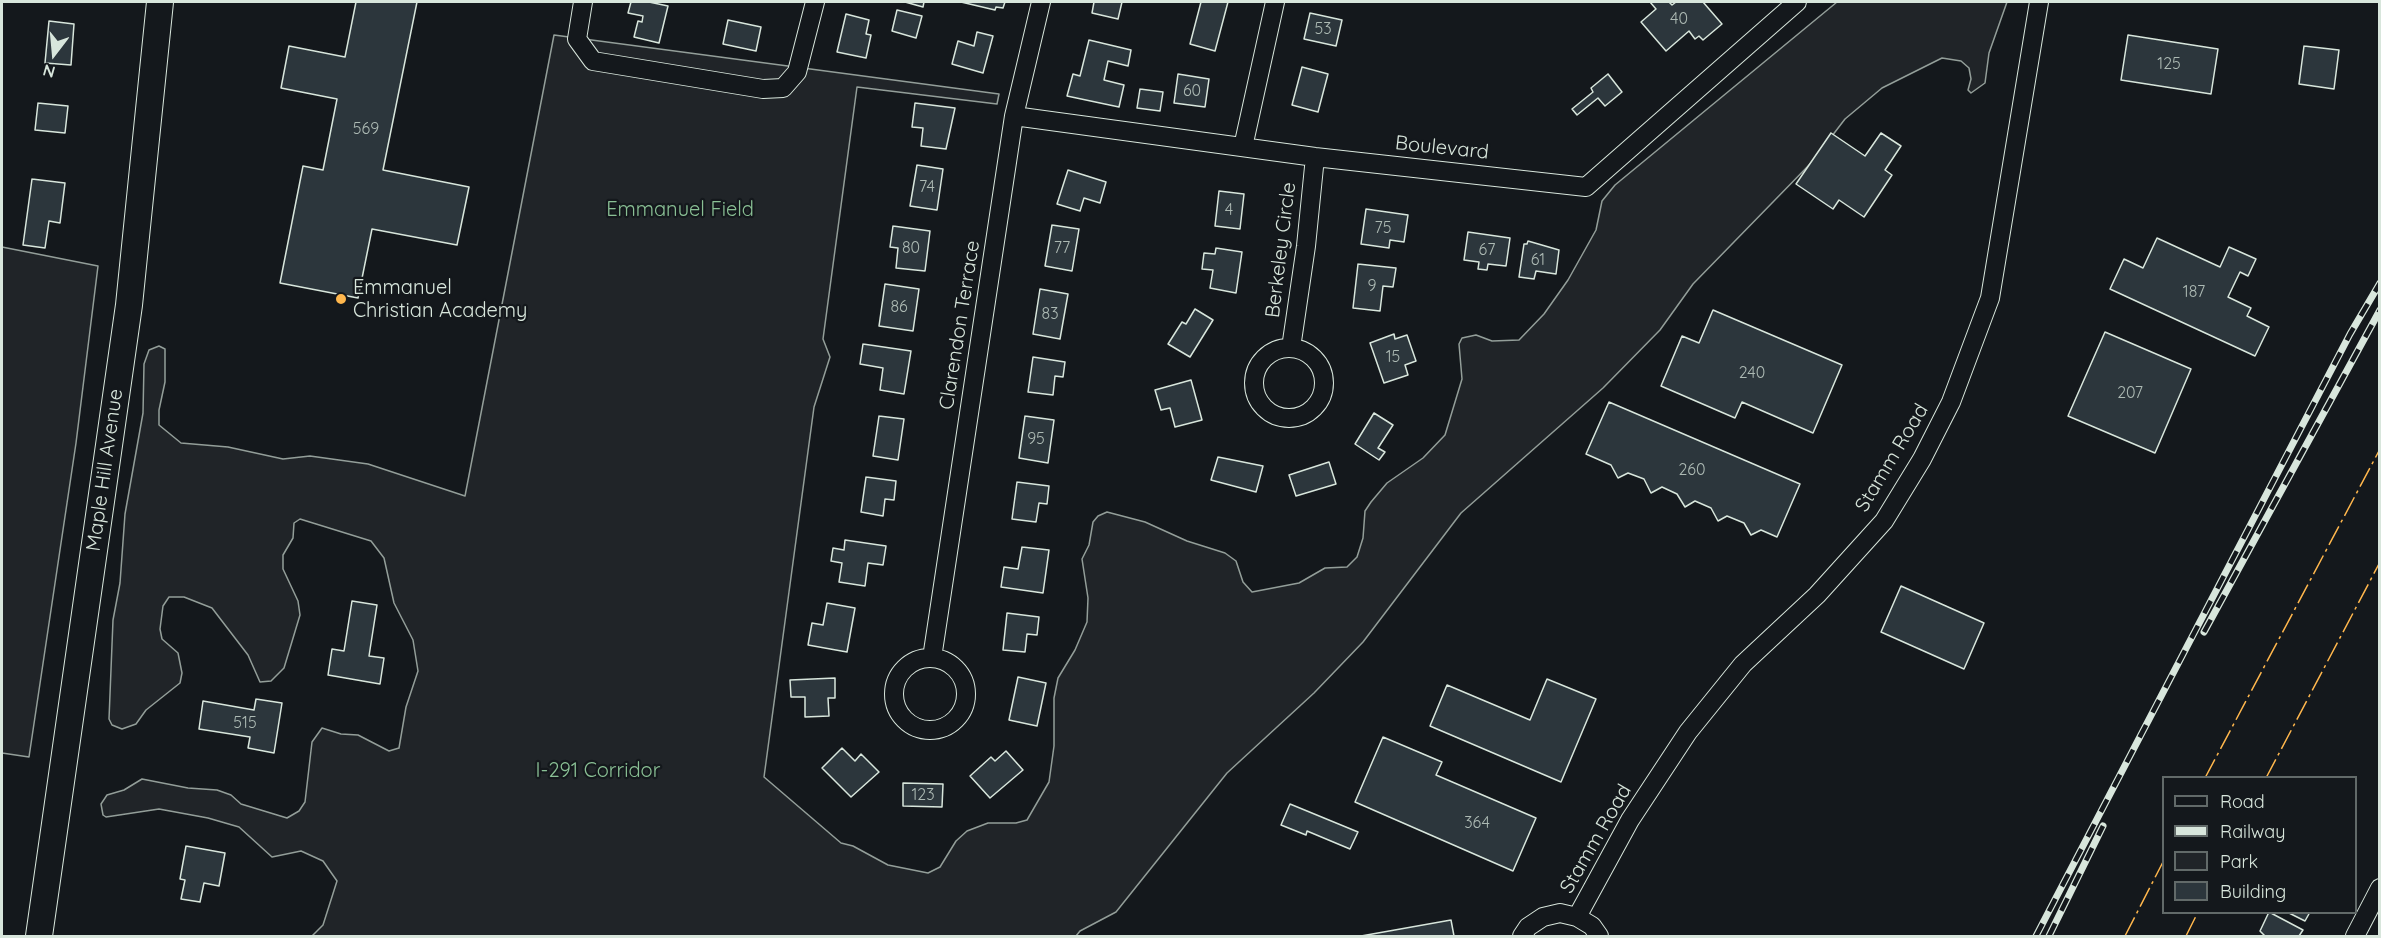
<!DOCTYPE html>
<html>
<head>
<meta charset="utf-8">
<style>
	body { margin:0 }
	#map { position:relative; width:2381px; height:938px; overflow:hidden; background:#14181c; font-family:Quicksand,sans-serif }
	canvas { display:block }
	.frame { position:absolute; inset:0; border:3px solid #d8e6dc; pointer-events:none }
	.legend { position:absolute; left:2162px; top:776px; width:195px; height:138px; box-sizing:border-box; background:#14181c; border:2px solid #626a69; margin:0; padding:8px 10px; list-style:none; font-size:18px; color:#d8e6dc }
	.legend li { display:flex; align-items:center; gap:12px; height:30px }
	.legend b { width:30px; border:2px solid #626a69 }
	.north { position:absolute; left:24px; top:24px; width:60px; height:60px; -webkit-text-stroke:4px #14181c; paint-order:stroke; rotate:196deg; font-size:16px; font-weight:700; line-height:24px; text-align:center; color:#d8e6dc }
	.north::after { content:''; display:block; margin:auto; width:21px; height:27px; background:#d8e6dc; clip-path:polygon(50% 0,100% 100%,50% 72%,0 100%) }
</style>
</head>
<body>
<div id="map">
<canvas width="2381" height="938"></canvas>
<div class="frame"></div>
<ul class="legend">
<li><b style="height:8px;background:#14181c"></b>Road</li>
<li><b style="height:8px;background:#d8e6dc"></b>Railway</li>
<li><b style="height:16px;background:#202428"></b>Park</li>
<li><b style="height:16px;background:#2c363c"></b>Building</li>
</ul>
<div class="north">N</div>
</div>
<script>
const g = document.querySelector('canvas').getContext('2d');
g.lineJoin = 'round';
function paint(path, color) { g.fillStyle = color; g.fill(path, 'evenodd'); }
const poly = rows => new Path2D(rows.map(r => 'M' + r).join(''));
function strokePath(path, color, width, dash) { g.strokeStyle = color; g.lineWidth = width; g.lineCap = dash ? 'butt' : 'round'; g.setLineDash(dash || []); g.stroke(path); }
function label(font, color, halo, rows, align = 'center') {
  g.font = font + ' Quicksand,sans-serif'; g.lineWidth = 4.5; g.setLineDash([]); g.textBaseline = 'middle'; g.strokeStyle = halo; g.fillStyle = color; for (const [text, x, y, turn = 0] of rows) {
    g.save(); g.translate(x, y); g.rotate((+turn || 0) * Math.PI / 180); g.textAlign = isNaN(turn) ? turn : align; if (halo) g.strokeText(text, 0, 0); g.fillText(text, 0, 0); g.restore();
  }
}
const green = poly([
	[1837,2,2007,2,1989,53,1985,83,1971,93,1968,90,1971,79,1969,68,1961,61,1942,58,1882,88,1845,119,1812,162,1693,284,1660,330,1603,388,1461,513,1363,642,1314,693,1227,773,1116,912,1080,931,1076,936,312,936,323,925,337,881,323,861,301,851,272,857,239,827,208,818,159,809,106,817,103,815,101,804,107,795,124,790,142,779,188,788,217,790,231,795,241,804,287,818,299,811,305,802,312,742,322,728,341,734,358,735,389,751,399,748,406,707,418,671,413,640,394,603,384,558,371,541,300,519,294,523,293,538,283,555,283,569,298,601,300,615,284,668,271,681,260,682,248,655,212,608,184,597,169,597,163,606,160,629,162,639,178,653,182,673,180,683,146,710,136,724,122,729,112,725,109,719,113,620,120,583,125,514,143,413,144,364,149,350,159,346,165,349,165,382,159,410,159,425,181,443,228,447,283,459,310,456,368,464,465,496,554,35,999,94,997,104,857,87,823,339,830,357,814,407,764,777,841,843,853,846,888,865,928,873,940,867,956,841,967,831,988,823,1016,823,1027,820,1049,782,1054,746,1054,698,1058,678,1075,650,1087,622,1088,598,1082,559,1089,545,1093,522,1098,516,1107,512,1145,522,1187,541,1225,553,1236,561,1243,582,1252,592,1299,583,1325,568,1347,567,1357,557,1363,538,1365,511,1371,502,1387,483,1423,458,1445,435,1462,379,1459,344,1462,338,1476,335,1492,341,1519,340,1544,314,1568,280,1596,230,1602,201,1615,185,1837,2],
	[2,247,98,266,76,443,29,757,2,753,2,247]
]);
paint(green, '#202428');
strokePath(green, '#939e99', 1.5);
const building = poly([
	[356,2,417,2,383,170,469,187,457,245,372,229,358,298,280,283,303,166,323,170,337,99,281,88,289,46,345,57,356,2],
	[631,2,649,2,668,6,659,43,634,37,638,21,642,22,643,16,628,13,631,2],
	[905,2,924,2,923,7,905,2],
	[961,2,1005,2,1003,8,996,7,995,10,961,2],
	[1094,2,1122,2,1118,19,1092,13,1094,2],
	[1201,2,1228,2,1215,51,1190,44,1201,2],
	[1650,2,1669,2,1672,5,1676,2,1703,2,1722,24,1703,40,1699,36,1695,39,1689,31,1666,51,1641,22,1656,9,1650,2],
	[897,10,922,16,916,38,892,31,897,10],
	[1310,13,1342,20,1336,46,1304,39,1310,13],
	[846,14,869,20,866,34,871,35,866,58,837,52,846,14],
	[728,20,761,27,756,51,723,44,728,20],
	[49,21,74,24,71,65,45,63,49,21],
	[977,32,993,36,983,73,952,64,958,41,974,46,977,32],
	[2128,35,2218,49,2211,94,2121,80,2128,35],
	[1089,40,1131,50,1128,66,1108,61,1104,80,1124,85,1119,107,1067,96,1073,74,1080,76,1089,40],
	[2304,46,2339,50,2334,89,2299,84,2304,46],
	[1302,67,1328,74,1318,112,1292,105,1302,67],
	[1178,74,1209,79,1205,107,1174,103,1178,74],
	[1608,74,1622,92,1605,106,1598,98,1577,115,1572,109,1593,92,1591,88,1608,74],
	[1140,89,1163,92,1160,111,1137,108,1140,89],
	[38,103,68,106,65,133,35,130,38,103],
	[915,103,955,108,946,149,921,146,923,128,912,127,915,103],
	[1831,133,1865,156,1881,133,1901,146,1885,170,1892,175,1864,217,1839,200,1833,209,1796,184,1831,133],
	[917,165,943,169,937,210,910,206,917,165],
	[1068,170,1106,182,1100,203,1084,198,1080,211,1057,204,1068,170],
	[32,179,65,183,60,223,49,221,45,248,23,245,32,179],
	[1219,191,1244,194,1240,229,1215,226,1219,191],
	[1366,209,1408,215,1404,242,1390,240,1389,248,1361,244,1366,209],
	[1052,225,1079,229,1072,271,1045,266,1052,225],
	[893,226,930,231,925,271,896,268,898,248,890,247,893,226],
	[1468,232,1510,238,1506,266,1488,264,1487,270,1478,269,1479,262,1464,260,1468,232],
	[2157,238,2220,267,2229,247,2256,259,2248,276,2240,272,2228,297,2251,308,2247,316,2269,327,2255,356,2110,289,2124,259,2143,268,2157,238],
	[1528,241,1559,250,1556,274,1536,271,1534,279,1519,277,1524,244,1527,244,1528,241],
	[1216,248,1242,252,1236,293,1210,288,1213,270,1202,269,1204,253,1215,254,1216,248],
	[1358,264,1396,268,1393,287,1383,286,1380,311,1353,308,1358,264],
	[885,284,919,289,913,331,879,326,885,284],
	[1040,289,1068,294,1060,339,1033,334,1040,289],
	[1195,309,1213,320,1190,357,1168,344,1182,322,1186,324,1195,309],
	[1713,310,1842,365,1813,433,1742,402,1735,418,1661,386,1682,336,1699,343,1713,310],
	[2105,332,2191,369,2155,453,2068,416,2105,332],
	[1394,334,1395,339,1407,335,1416,361,1405,365,1408,375,1384,383,1370,343,1394,334],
	[863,344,911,351,904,394,880,390,883,368,860,364,863,344],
	[1033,357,1065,362,1063,377,1055,376,1053,395,1028,392,1033,357],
	[1191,380,1202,420,1175,427,1170,408,1161,410,1155,390,1191,380],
	[1609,402,1800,484,1777,537,1761,530,1751,535,1744,523,1727,516,1718,521,1711,508,1695,501,1685,507,1677,494,1662,487,1651,493,1644,479,1628,473,1618,478,1611,465,1586,454,1609,402],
	[1374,413,1393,425,1378,448,1385,452,1379,460,1355,444,1374,413],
	[879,416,904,419,898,460,873,456,879,416],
	[1025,416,1054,420,1048,463,1019,458,1025,416],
	[1218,457,1263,466,1256,492,1211,480,1218,457],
	[1329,462,1336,484,1296,496,1289,475,1329,462],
	[866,477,896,481,894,500,885,499,883,516,861,512,866,477],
	[1017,482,1049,486,1047,504,1039,503,1036,522,1012,519,1017,482],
	[845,540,886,546,883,565,868,563,865,586,839,582,842,563,831,561,833,548,844,550,845,540],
	[1022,547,1049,550,1043,593,1001,587,1004,567,1018,569,1022,547],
	[1901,586,1984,623,1964,669,1881,632,1901,586],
	[352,601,377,605,369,656,384,658,380,684,328,675,332,649,344,651,352,601],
	[827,603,855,608,847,652,808,645,812,623,823,625,827,603],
	[1007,613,1039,617,1037,635,1027,634,1025,652,1003,650,1007,613],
	[1018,677,1046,683,1037,726,1009,720,1018,677],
	[835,678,835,698,828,698,829,716,805,717,805,697,791,697,790,680,835,678],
	[1547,679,1596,699,1561,782,1430,726,1447,685,1530,720,1547,679],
	[256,699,282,703,274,753,248,748,250,737,199,729,203,701,254,710,256,699],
	[1383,737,1442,762,1436,775,1536,818,1513,871,1355,802,1383,737],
	[842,748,855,761,861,754,879,772,851,797,822,768,842,748],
	[1006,751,1023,770,990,798,970,776,991,757,995,761,1006,751],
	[903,783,943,784,942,807,903,806,903,783],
	[1290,804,1358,832,1350,849,1307,831,1306,835,1281,825,1290,804],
	[186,846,225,853,219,886,204,883,200,902,181,899,185,880,180,879,186,846],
	[2269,912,2303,930,2299,936,2265,936,2260,931,2269,912],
	[2287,912,2310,912,2305,921,2287,912],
	[1451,920,1454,936,1361,936,1451,920]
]);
paint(building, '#2c363c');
strokePath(building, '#d8e6dc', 1.5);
const minor = poly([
	[583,2,577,39,593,61,763,89,783,88,797,72,815,2],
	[1014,116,1315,157,1586,187,1797,2],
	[1243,147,1275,2],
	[1291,348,1306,246,1315,157],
	'1254 383a35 35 0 1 1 70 0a35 35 0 1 1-70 0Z',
	'894 694a36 36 0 1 1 72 0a36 36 0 1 1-72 0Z',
	[932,658,1014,116,1041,2],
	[1577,917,1630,820,1688,732,1743,664,1817,595,1884,521,1922,459,1951,402,1990,298,2039,2],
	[1522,936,1528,927,1543,917,1560,913,1577,917,1592,926,1599,936],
	[2355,936,2380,888]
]);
const secondary = poly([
	[39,936,129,305,160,2]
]);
strokePath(minor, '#d8e6dc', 20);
strokePath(secondary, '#d8e6dc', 28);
strokePath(minor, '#14181c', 18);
strokePath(secondary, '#14181c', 26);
const rail = poly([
	[2204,632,2380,310],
	[2036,936,2350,334,2380,283],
	[2049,936,2103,826]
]);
strokePath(rail, '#d8e6dc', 7);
strokePath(rail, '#14181c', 4.5, [14]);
strokePath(poly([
	[2205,778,2380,449],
	[2266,778,2380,562],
	[2125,936,2164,860],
	[2186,936,2198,912]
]), '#ffb74d', 1.5, [21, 4.5, 3, 4.5]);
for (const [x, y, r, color] of [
	[341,299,6,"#ffb74d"]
]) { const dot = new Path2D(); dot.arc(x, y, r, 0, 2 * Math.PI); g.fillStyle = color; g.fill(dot); strokePath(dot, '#14181c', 2); }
label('16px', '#adbab4', null, [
	["40",1679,19],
	["53",1323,29],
	["125",2169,64],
	["60",1192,91],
	["569",366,129],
	["74",927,187],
	["4",1229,210],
	["75",1383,228],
	["80",911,248],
	["77",1062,248],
	["67",1487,250],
	["61",1538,260],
	["9",1372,286],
	["187",2194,292],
	["86",899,307],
	["83",1050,314],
	["15",1393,357],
	["240",1752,373],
	["207",2130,393],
	["95",1036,439],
	["260",1692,470],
	["515",245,723],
	["123",923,795],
	["364",1477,823]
]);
label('20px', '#d8e6dc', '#14181c', [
	["Boulevard",1442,148,6],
	["Berkeley Circle",1281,250,-83],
	["Clarendon Terrace",960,325,-81],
	["Stamm Road",1892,458,-59],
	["Maple Hill Avenue",105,470,-82],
	["Stamm Road",1596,839,-60]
]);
label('20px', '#8ac095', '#14181c', [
	["Emmanuel Field",680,210],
	["I-291 Corridor",598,771]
]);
label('20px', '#d8e6dc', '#14181c', [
	["Emmanuel",353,288],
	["Christian Academy",353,311]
], 'left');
</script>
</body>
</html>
